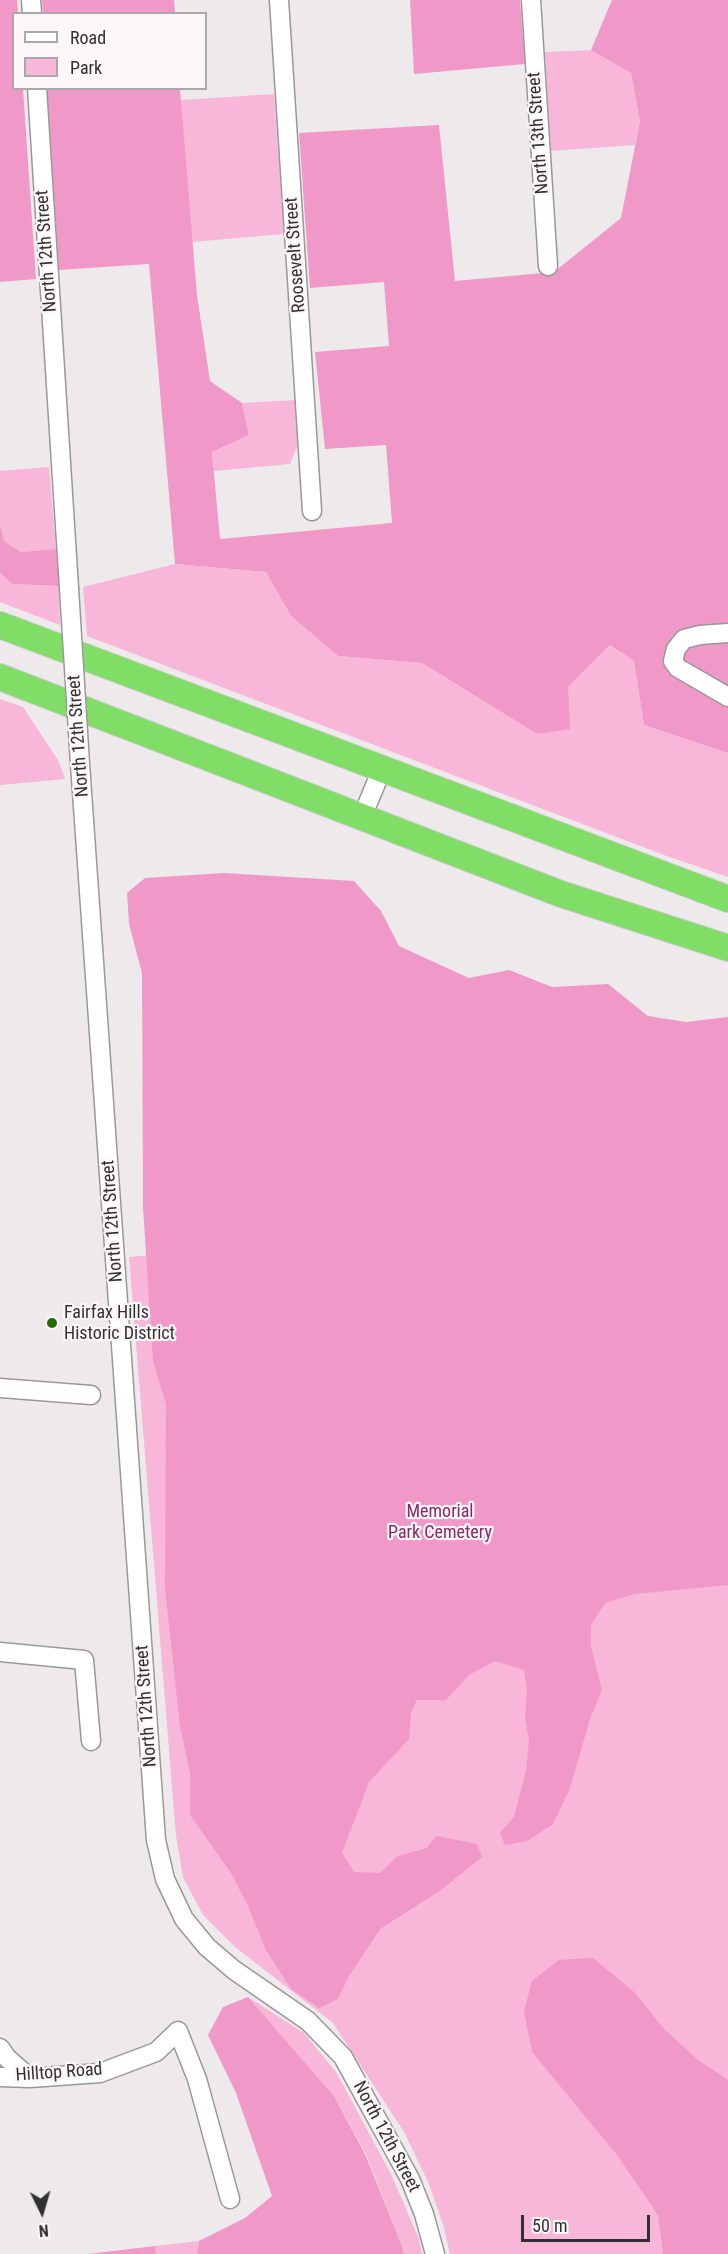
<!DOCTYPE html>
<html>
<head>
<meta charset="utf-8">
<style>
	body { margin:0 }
	#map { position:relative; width:728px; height:2254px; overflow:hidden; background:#eeeaec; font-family:"Roboto Condensed",sans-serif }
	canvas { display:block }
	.legend { position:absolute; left:12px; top:12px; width:195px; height:78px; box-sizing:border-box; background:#fbf7f9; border:2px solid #aba8a9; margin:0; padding:8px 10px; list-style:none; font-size:18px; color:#323131 }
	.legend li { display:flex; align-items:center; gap:12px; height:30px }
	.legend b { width:30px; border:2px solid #aba8a9 }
	.north { position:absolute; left:12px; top:2182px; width:60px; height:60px; -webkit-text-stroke:4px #fbf7f9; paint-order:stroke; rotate:175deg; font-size:16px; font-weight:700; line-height:24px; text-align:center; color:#323131 }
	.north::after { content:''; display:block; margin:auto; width:21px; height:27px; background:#323131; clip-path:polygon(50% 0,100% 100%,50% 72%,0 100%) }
	.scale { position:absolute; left:521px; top:2215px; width:129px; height:27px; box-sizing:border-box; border:3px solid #323131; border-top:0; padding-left:8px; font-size:18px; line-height:21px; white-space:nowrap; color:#323131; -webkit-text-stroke:4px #fbf7f9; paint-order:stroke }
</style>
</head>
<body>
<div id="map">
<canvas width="728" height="2254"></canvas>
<ul class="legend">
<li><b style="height:8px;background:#fff"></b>Road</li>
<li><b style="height:16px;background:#f8b6d8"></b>Park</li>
</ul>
<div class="north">N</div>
<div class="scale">50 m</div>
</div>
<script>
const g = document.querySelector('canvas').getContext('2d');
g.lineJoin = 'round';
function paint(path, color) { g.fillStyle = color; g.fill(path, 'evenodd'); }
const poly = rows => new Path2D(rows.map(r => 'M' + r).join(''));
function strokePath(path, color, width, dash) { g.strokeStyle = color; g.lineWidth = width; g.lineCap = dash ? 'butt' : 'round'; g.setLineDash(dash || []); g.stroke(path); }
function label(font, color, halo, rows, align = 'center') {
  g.font = font + ' "Roboto Condensed",sans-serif'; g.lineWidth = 4.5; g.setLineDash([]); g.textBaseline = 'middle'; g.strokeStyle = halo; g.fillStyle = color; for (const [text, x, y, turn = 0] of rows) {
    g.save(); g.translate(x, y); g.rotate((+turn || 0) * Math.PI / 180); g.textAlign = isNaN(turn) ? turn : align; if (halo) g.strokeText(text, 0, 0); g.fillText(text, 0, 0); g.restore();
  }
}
paint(poly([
	[591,50,631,73,640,121,635,145,551,151,545,52],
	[274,94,284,234,192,242,180,100],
	[297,400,297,447,290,464,214,471,212,452,249,435,242,403],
	[49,467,56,549,21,552,4,541,0,524,0,471],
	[175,564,266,572,291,616,338,656,422,663,537,734,568,687,610,645,634,661,644,725,728,753,728,877,664,855,87,636,83,587],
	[0,573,14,584,59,586,60,625,0,602],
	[0,699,23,707,58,760,65,779,0,785],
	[728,1209,728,2254,450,2254,443,2224,428,2182,404,2132,333,2023,235,1947,203,1915,183,1877,176,1836,129,1257],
	[248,1997,304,2033,336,2072,391,2174,419,2239,422,2254,404,2254,402,2246,366,2154,334,2096],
	[199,2241,197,2254,156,2254,155,2246]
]), '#f8b6d8');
paint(poly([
	[0,0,17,0,18,13,14,14,14,88,23,89,36,279,0,282],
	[42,0,174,0,175,13,43,13],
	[410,0,520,0,525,64,414,74],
	[612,0,728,0,728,753,644,725,634,661,610,645,568,687,570,729,537,734,422,663,338,656,291,616,266,572,175,564,149,264,59,270,47,89,180,89,197,295,210,381,242,403,249,435,212,452,220,539,392,523,386,445,325,449,315,352,389,346,384,282,310,288,299,133,439,125,455,281,554,272,621,218,640,121,631,73,591,50],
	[0,524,4,541,21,552,56,549,59,586,13,584,0,573],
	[224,873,354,881,381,911,399,946,469,978,509,970,552,987,608,984,648,1016,686,1022,728,1017,728,1585,634,1594,605,1603,591,1625,591,1647,602,1690,590,1719,570,1788,553,1824,527,1841,505,1845,500,1833,514,1817,526,1771,529,1741,525,1718,527,1690,524,1670,495,1661,469,1675,446,1700,417,1700,411,1713,409,1739,369,1782,342,1853,354,1872,380,1873,398,1856,427,1848,436,1836,477,1844,482,1857,441,1890,380,1929,349,1976,338,1999,319,2008,291,1989,266,1950,247,1904,231,1873,190,1815,190,1773,180,1726,165,1588,166,1404,153,1361,143,1207,142,973,129,924,127,893,145,878],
	[593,1958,634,1992,664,2029,697,2059,728,2080,728,2254,663,2254,658,2215,617,2155,532,2052,524,2011,532,1981,559,1960],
	[248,1997,334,2096,365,2154,402,2246,404,2254,197,2254,199,2241,245,2218,272,2196,236,2093,208,2035,223,2007],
	[155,2246,156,2254,88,2254]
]), '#f098c8');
const minor = poly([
	[31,0,32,14],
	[279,0,312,511],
	[531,0,548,266],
	[37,88,69,588],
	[728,633,700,635,684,639,676,649,673,661,678,668,728,697],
	[80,764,156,1840,165,1879,184,1919,207,1947,234,1970,308,2021,343,2057,410,2179,424,2214,435,2254],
	[362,817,382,769],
	[0,1388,91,1395],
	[0,1652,84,1660,91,1741],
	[0,2048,7,2058,30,2078],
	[0,2077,30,2078,100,2073,156,2052,178,2031,197,2079,230,2199]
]);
const highway = poly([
	[0,625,728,899],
	[0,677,561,894,728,948]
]);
strokePath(minor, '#9b9799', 21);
strokePath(highway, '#cac9c9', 28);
strokePath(minor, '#fff', 18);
strokePath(highway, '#80dd66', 26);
const minorBridge = poly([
	[69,588,80,764]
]);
strokePath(minorBridge, '#9b9799', 21, []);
strokePath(minorBridge, '#fff', 18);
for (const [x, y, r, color] of [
	[52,1323,6,"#236a04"]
]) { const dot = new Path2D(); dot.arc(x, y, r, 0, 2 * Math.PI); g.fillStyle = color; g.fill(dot); strokePath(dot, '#fbf7f9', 2); }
label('18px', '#323131', '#fbf7f9', [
	["North 13th Street",539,133,-94],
	["North 12th Street",47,251,-94],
	["Roosevelt Street",296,255,-94],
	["North 12th Street",79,736,-94],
	["North 12th Street",113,1221,-94],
	["North 12th Street",147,1706,-94],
	["Hilltop Road",59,2073,-4],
	["North 12th Street",386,2137,62]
]);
label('18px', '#323131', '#fbf7f9', [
	["Fairfax Hills",64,1313],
	["Historic District",64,1334]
], 'left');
label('18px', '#8b2665', '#fbf7f9', [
	["Memorial",440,1512],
	["Park Cemetery",440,1533]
]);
</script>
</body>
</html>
